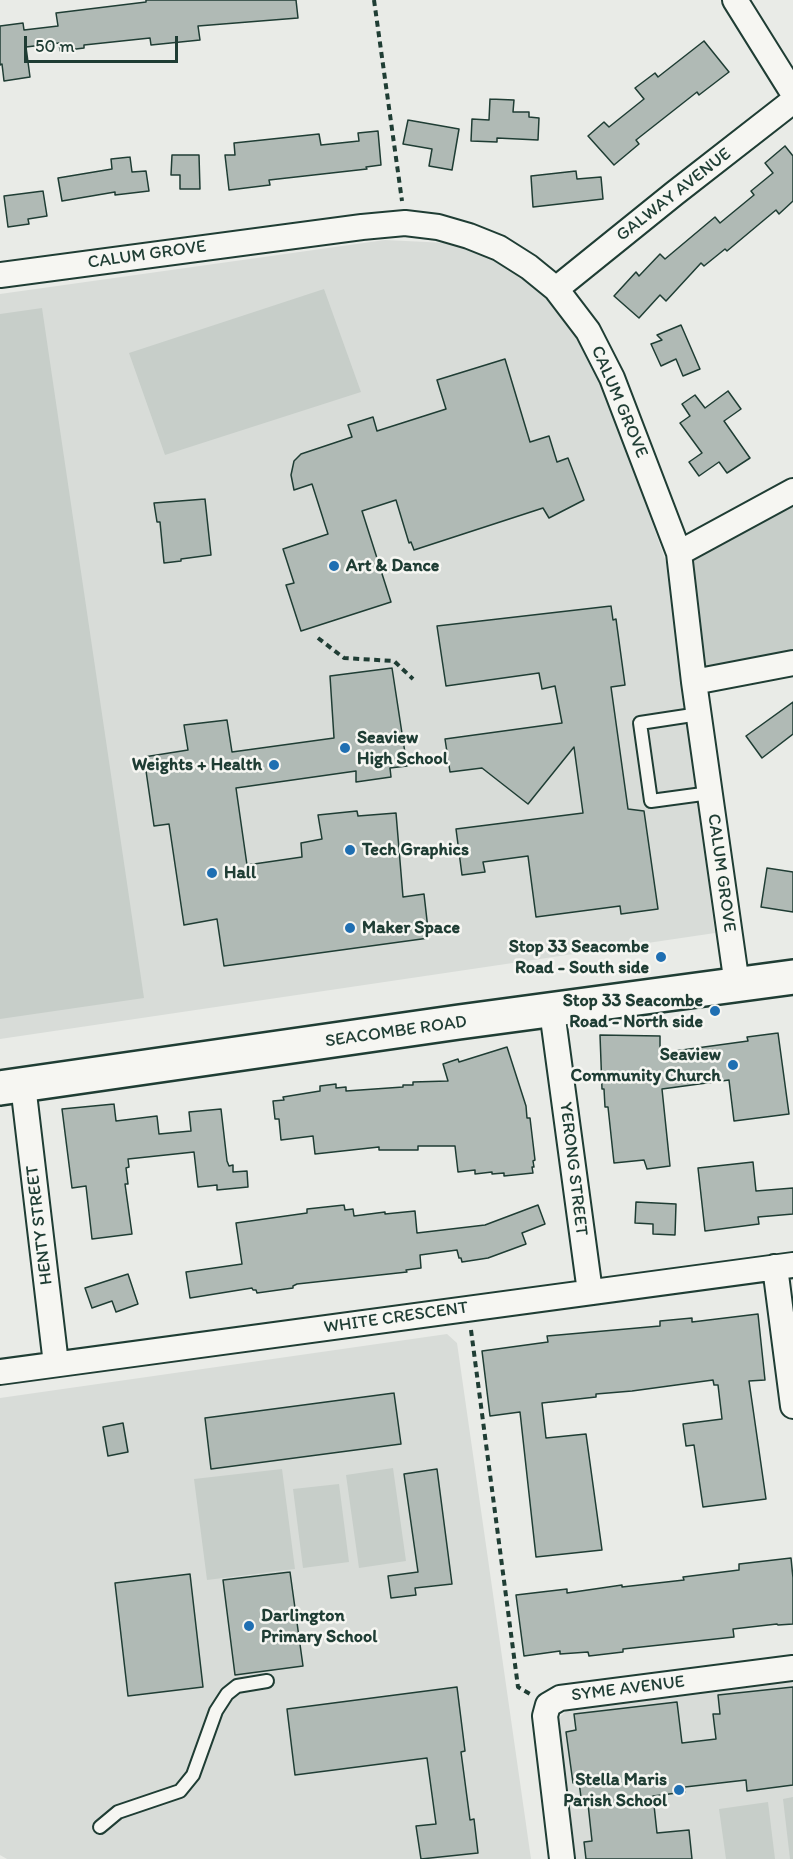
<!DOCTYPE html>
<html>
<head>
<meta charset="utf-8">
<style>
	body { margin:0 }
	#map { position:relative; width:793px; height:1859px; overflow:hidden; background:#e9ebe7; font-family:Itim,sans-serif }
	canvas { display:block }
	.scale { position:absolute; left:24px; top:36px; width:154px; height:27px; box-sizing:border-box; border:3px solid #1f3d34; border-top:0; padding-left:8px; font-size:18px; line-height:21px; white-space:nowrap; color:#1f3d34; -webkit-text-stroke:4px #f6f6f2; paint-order:stroke }
</style>
</head>
<body>
<div id="map">
<canvas width="793" height="1859"></canvas>
<div class="scale">50 m</div>
</div>
<script>
const g = document.querySelector('canvas').getContext('2d');
g.lineJoin = 'round';
function paint(path, color) { g.fillStyle = color; g.fill(path, 'evenodd'); }
const poly = rows => new Path2D(rows.map(r => 'M' + r).join(''));
function strokePath(path, color, width, dash) { g.strokeStyle = color; g.lineWidth = width; g.lineCap = dash ? 'butt' : 'round'; g.setLineDash(dash || []); g.stroke(path); }
function label(font, color, halo, rows, align = 'center') {
  g.font = font + ' Itim,sans-serif'; g.lineWidth = 5; g.setLineDash([]); g.textBaseline = 'middle'; g.strokeStyle = halo; g.fillStyle = color; for (const [text, x, y, turn = 0] of rows) {
    g.save(); g.translate(x, y); g.rotate((+turn || 0) * Math.PI / 180); g.textAlign = isNaN(turn) ? turn : align; if (halo) g.strokeText(text, 0, 0); g.fillText(text, 0, 0); g.restore();
  }
}
paint(poly([
	[385,240,447,243,503,261,549,292,577,329,600,375,666,562,715,933,0,1039,0,294],
	[447,1334,457,1343,531,1859,7,1859,0,1855,0,1398],
	[793,1677,793,1859,573,1859,556,1721,573,1704]
]), '#d8dcd8');
paint(poly([
	[324,289,361,392,165,455,129,353],
	[42,308,144,998,0,1019,0,314],
	[793,498,793,658,700,677,685,556],
	[393,1468,406,1561,359,1568,346,1475],
	[282,1469,295,1569,207,1580,194,1479],
	[339,1484,349,1562,303,1568,293,1489],
	[793,1797,793,1859,790,1859,783,1799],
	[768,1802,775,1859,726,1859,719,1809]
]), '#c7cec9');
const building = poly([
	[146,0,296,0,298,18,198,26,200,40,151,45,150,38,84,45,84,48,60,51,59,43,26,47,30,77,4,81,2,64,0,65,0,26,23,23,24,30,58,26,56,13,146,2,146,0],
	[704,41,729,72,699,95,697,92,636,140,639,144,614,165,588,136,604,122,609,127,644,99,635,88,655,73,658,77,704,41],
	[490,99,514,100,513,112,529,112,529,117,539,118,538,140,497,138,497,142,471,141,472,119,489,120,490,99],
	[408,120,459,129,452,170,429,166,432,149,403,144,408,120],
	[378,131,381,165,366,167,367,169,269,180,270,185,229,190,225,155,235,155,234,143,319,134,321,145,359,141,358,133,378,131],
	[785,146,793,156,793,201,779,214,776,210,727,251,725,249,704,266,701,263,666,301,660,295,639,318,614,296,636,272,639,276,660,254,665,259,715,217,720,223,754,195,751,191,773,173,765,163,785,146],
	[172,155,199,155,200,189,180,189,180,175,171,175,172,155],
	[130,157,132,172,146,171,149,191,115,195,115,192,62,201,58,178,112,169,111,159,130,157],
	[576,171,577,179,601,177,603,199,533,207,531,176,576,171],
	[43,191,47,216,28,219,29,224,8,227,4,196,43,191],
	[681,325,700,369,683,376,676,359,661,366,651,344,662,340,657,335,681,325],
	[505,359,530,442,549,436,557,462,568,458,584,500,549,518,543,508,414,550,411,542,409,543,396,500,362,511,391,602,301,631,286,585,294,583,283,549,328,534,312,484,294,490,291,475,294,461,301,454,352,437,348,425,373,417,377,431,446,409,437,380,505,359],
	[728,391,741,409,724,421,750,458,727,473,719,462,699,476,689,462,702,453,680,423,690,416,682,404,695,395,705,408,728,391],
	[205,499,211,555,181,559,181,561,164,563,160,522,157,522,154,503,205,499],
	[611,606,613,620,616,619,625,685,611,687,628,809,644,811,658,909,621,914,620,906,536,917,528,856,483,862,485,872,462,875,456,829,583,813,574,747,528,804,482,768,450,772,445,739,562,723,555,686,542,689,539,673,446,686,437,626,611,606],
	[392,668,407,766,390,768,391,777,356,782,356,771,236,788,247,865,302,857,301,843,322,839,318,815,357,811,358,816,396,813,403,897,424,894,429,938,224,966,217,919,184,925,169,824,154,826,144,757,188,750,184,725,227,720,232,752,334,738,330,676,392,668],
	[793,702,793,734,762,758,746,736,793,702],
	[767,868,793,872,793,912,761,907,767,868],
	[778,1033,789,1114,734,1121,729,1080,662,1089,670,1166,647,1169,644,1160,614,1163,608,1107,605,1107,604,1089,602,1089,600,1035,660,1036,660,1053,748,1041,747,1037,778,1033],
	[507,1047,526,1106,527,1118,530,1118,535,1160,533,1161,534,1167,532,1167,533,1173,504,1176,504,1173,492,1174,492,1172,475,1174,475,1170,458,1172,455,1146,418,1146,418,1150,379,1150,379,1147,315,1154,313,1136,281,1140,279,1119,275,1119,273,1101,284,1100,283,1097,320,1091,320,1086,336,1084,336,1088,346,1087,346,1091,403,1087,403,1085,413,1085,413,1082,448,1081,443,1064,458,1059,459,1062,507,1047],
	[114,1104,116,1121,157,1116,159,1134,191,1131,189,1112,221,1109,227,1161,229,1166,233,1165,233,1172,247,1171,248,1187,217,1190,217,1185,198,1187,194,1152,128,1159,129,1167,126,1168,128,1184,125,1184,132,1234,92,1239,86,1186,72,1188,62,1109,114,1104],
	[753,1162,756,1191,793,1188,793,1214,758,1217,759,1224,705,1231,698,1168,753,1162],
	[636,1202,676,1204,675,1235,653,1234,653,1224,635,1223,636,1202],
	[344,1205,345,1210,353,1209,354,1216,385,1212,385,1214,415,1211,417,1233,485,1225,538,1205,545,1224,522,1233,526,1244,488,1258,462,1262,461,1258,459,1258,457,1250,420,1255,421,1268,406,1270,407,1272,297,1284,293,1286,293,1288,257,1293,256,1290,253,1290,252,1288,190,1298,186,1272,242,1264,236,1223,307,1213,307,1209,344,1205],
	[128,1274,138,1304,116,1312,112,1301,92,1308,85,1288,128,1274],
	[758,1314,765,1380,749,1381,766,1499,703,1507,694,1445,686,1446,683,1424,722,1419,718,1385,714,1385,713,1380,632,1391,596,1394,596,1397,542,1403,546,1438,586,1434,602,1550,536,1557,520,1412,490,1416,482,1351,548,1342,547,1336,660,1326,660,1321,692,1318,692,1322,758,1314],
	[394,1393,401,1444,211,1469,205,1418,394,1393],
	[123,1423,128,1452,108,1456,103,1427,123,1423],
	[437,1469,452,1584,415,1588,416,1595,391,1598,388,1576,418,1572,404,1474,437,1469],
	[791,1558,793,1578,793,1624,778,1625,777,1624,733,1629,734,1637,623,1649,623,1652,589,1656,588,1652,560,1654,560,1651,524,1656,516,1595,567,1589,567,1593,622,1585,622,1587,684,1580,683,1577,739,1570,739,1564,791,1558],
	[290,1572,303,1666,235,1675,223,1580,290,1572],
	[190,1574,203,1687,128,1696,115,1583,190,1574],
	[457,1687,465,1751,461,1752,470,1820,474,1819,478,1853,421,1859,416,1826,436,1824,427,1758,295,1775,287,1709,457,1687],
	[793,1687,793,1785,747,1791,746,1780,685,1787,685,1792,653,1796,657,1833,689,1830,692,1859,586,1859,584,1842,592,1841,588,1804,582,1805,579,1782,573,1783,566,1732,576,1730,574,1714,677,1702,682,1743,716,1739,713,1714,720,1714,718,1695,793,1687]
]);
paint(building, '#b0bab5');
strokePath(building, '#1f3d34', 1.5);
const lane = poly([
	[699,714,640,723,651,801,710,793],
	[100,1827,118,1812,180,1791,193,1775,216,1711,227,1694,237,1686,267,1681]
]);
const street = poly([
	[735,0,793,93],
	[0,275,362,227,405,223,438,227,469,236,499,248,529,267,556,289,588,331,612,378,679,553,694,682,737,985],
	[556,289,675,193,793,101],
	[679,553,793,491],
	[694,682,793,663],
	[552,1011,590,1292],
	[23,1085,56,1364],
	[775,1267,793,1406],
	[0,1372,793,1265],
	[562,1859,545,1716,548,1705,560,1698,793,1668]
]);
const secondary = poly([
	[0,1088,459,1022,793,977]
]);
strokePath(lane, '#1f3d34', 16);
strokePath(street, '#1f3d34', 28);
strokePath(secondary, '#1f3d34', 38);
strokePath(poly([
	[374,0,402,201],
	[318,638,344,658,394,661,413,679],
	[471,1330,518,1687,532,1695]
]), '#1f3d34', 4, [6, 4.5]);
strokePath(lane, '#f6f6f2', 12);
strokePath(street, '#f6f6f2', 24);
strokePath(secondary, '#f6f6f2', 33);
for (const [x, y, r, color] of [
	[334,566,6,"#1f6fb2"],
	[345,748,6,"#1f6fb2"],
	[274,765,6,"#1f6fb2"],
	[350,850,6,"#1f6fb2"],
	[212,873,6,"#1f6fb2"],
	[350,928,6,"#1f6fb2"],
	[661,957,6,"#1f6fb2"],
	[715,1011,6,"#1f6fb2"],
	[733,1065,6,"#1f6fb2"],
	[249,1626,6,"#1f6fb2"],
	[679,1790,6,"#1f6fb2"]
]) { const dot = new Path2D(); dot.arc(x, y, r, 0, 2 * Math.PI); g.fillStyle = color; g.fill(dot); strokePath(dot, '#f6f6f2', 2); }
label('18px', '#1f3d34', '#f6f6f2', [
	["GALWAY AVENUE",674,195,-38],
	["CALUM GROVE",147,255,-8],
	["CALUM GROVE",619,402,67],
	["CALUM GROVE",721,873,82],
	["SEACOMBE ROAD",396,1032,-8],
	["YERONG STREET",573,1169,83],
	["HENTY STREET",40,1225,-97],
	["WHITE CRESCENT",396,1318,-8],
	["SYME AVENUE",628,1689,-7]
]);
label('bold 18px', '#1f3d34', '#f6f6f2', [
	["Art & Dance",346,566],
	["Seaview",357,738],
	["High School",357,759],
	["Weights + Health",262,765,"right"],
	["Tech Graphics",362,850],
	["Hall",224,873],
	["Maker Space",362,928],
	["Stop 33 Seacombe",649,947,"right"],
	["Road - South side",649,968,"right"],
	["Stop 33 Seacombe",703,1001,"right"],
	["Road - North side",703,1022,"right"],
	["Seaview",721,1055,"right"],
	["Community Church",721,1076,"right"],
	["Darlington",261,1616],
	["Primary School",261,1637],
	["Stella Maris",667,1780,"right"],
	["Parish School",667,1801,"right"]
], 'left');
</script>
</body>
</html>
